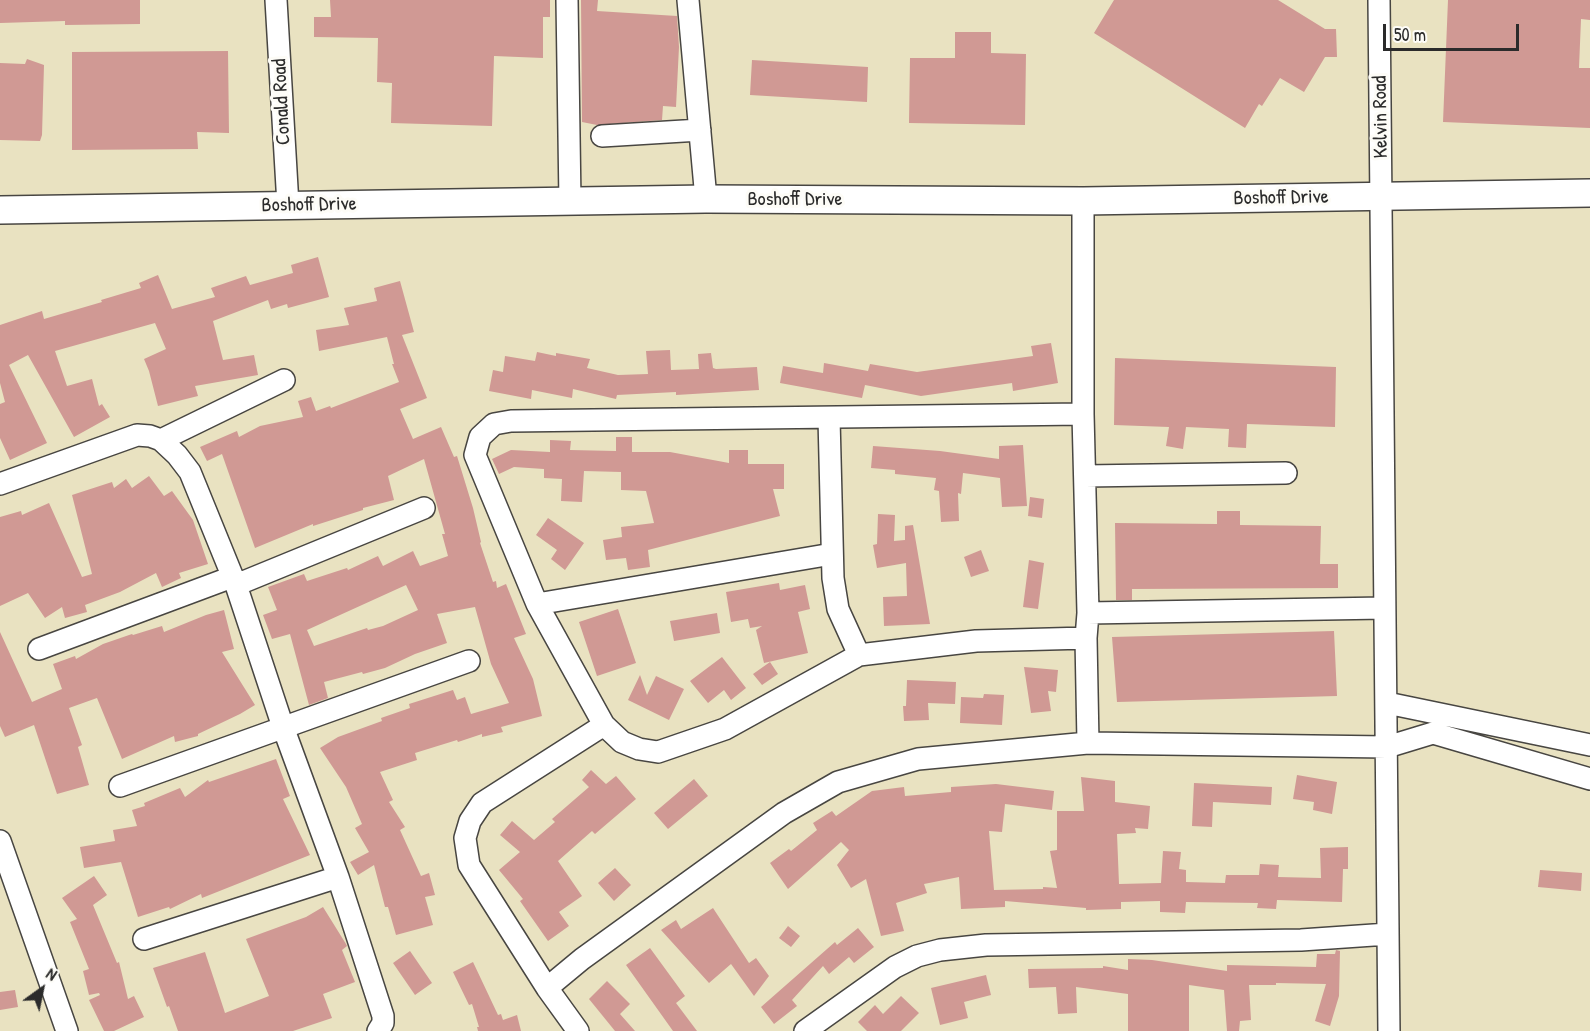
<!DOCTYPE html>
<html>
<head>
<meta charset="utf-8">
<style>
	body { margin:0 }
	#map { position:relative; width:1590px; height:1031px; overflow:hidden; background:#e9e2c1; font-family:"Patrick Hand",sans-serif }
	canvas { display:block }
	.north { position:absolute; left:12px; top:959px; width:60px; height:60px; -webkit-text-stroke:4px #fdfcf7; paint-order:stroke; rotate:33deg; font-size:16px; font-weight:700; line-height:24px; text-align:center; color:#2b2b2b }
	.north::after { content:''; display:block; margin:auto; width:21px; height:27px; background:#2b2b2b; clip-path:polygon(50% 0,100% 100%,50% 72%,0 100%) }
	.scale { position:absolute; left:1383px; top:24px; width:136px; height:27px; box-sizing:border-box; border:3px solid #2b2b2b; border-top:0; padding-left:8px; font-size:18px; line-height:21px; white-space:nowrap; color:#2b2b2b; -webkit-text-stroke:4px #fdfcf7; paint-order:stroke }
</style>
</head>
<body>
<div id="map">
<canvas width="1590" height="1031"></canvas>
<div class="north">N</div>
<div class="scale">50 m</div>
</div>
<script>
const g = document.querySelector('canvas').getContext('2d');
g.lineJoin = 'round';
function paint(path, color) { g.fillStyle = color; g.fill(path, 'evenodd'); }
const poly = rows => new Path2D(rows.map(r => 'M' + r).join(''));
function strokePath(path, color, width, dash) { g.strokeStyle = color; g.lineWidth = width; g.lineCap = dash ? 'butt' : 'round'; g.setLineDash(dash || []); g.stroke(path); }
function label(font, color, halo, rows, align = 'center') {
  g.font = font + ' "Patrick Hand",sans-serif'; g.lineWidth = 6; g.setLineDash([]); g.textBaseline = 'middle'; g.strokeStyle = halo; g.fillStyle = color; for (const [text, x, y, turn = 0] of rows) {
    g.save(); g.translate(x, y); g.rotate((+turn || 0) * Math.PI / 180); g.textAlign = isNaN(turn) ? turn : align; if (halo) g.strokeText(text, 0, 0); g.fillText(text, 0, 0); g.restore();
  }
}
paint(poly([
	[0,0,140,0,140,24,65,25,65,21,0,23],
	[330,0,550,0,550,17,543,17,543,58,494,56,492,126,391,123,392,83,377,82,378,38,314,37,314,17,331,17],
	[581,0,598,0,597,11,677,16,679,47,676,107,663,106,662,120,597,125,582,122],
	[1114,0,1278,0,1325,29,1336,29,1337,57,1325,57,1304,92,1280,78,1262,106,1259,104,1245,128,1094,33],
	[1448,0,1590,0,1590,20,1581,19,1579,68,1590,68,1590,128,1443,122],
	[955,32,991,32,991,53,1026,54,1025,125,909,123,910,58,955,58],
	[228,51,229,133,197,132,198,149,72,150,72,52],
	[27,59,44,65,42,135,40,141,0,140,0,63,25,64],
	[752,60,868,67,867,102,750,95],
	[318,257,329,297,288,308,287,304,271,309,268,300,213,321,223,360,254,355,258,375,195,386,198,396,158,406,149,371,144,359,166,349,155,323,55,351,67,386,92,379,99,406,102,404,110,417,74,437,28,355,9,365,47,443,10,460,0,438,0,404,5,402,0,383,0,325,42,311,44,319,102,302,101,300,141,288,139,283,158,275,172,309,215,297,211,288,246,276,250,285,293,273,291,265],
	[400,281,414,332,402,335,427,398,400,409,413,439,441,427,454,457,457,456,473,508,481,542,480,543,493,582,496,581,497,588,506,584,526,634,514,638,533,679,542,716,501,727,503,732,482,737,482,734,458,742,457,740,415,753,417,760,380,772,393,800,389,802,405,827,400,830,421,876,429,873,435,895,425,897,433,925,396,935,388,907,385,907,374,865,358,875,350,862,369,852,355,828,362,824,346,787,320,748,338,737,382,721,381,718,410,708,409,704,453,690,457,700,465,697,471,714,509,703,491,664,475,607,437,614,447,643,415,654,385,668,363,674,362,672,324,682,328,698,309,705,290,634,272,639,263,615,277,610,268,587,304,574,307,581,347,568,348,570,378,556,383,566,413,551,420,566,448,556,442,534,445,534,424,459,388,476,394,500,363,508,363,510,313,526,313,524,255,548,222,454,207,461,200,447,237,431,239,437,260,426,303,417,298,401,311,397,316,411,330,406,331,408,399,382,392,364,394,364,387,337,319,351,316,330,349,325,344,308,377,301,374,288],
	[406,585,418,610,383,626,368,630,367,628,314,646,307,630],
	[1051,343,1058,383,1013,391,1012,383,921,396,865,385,862,398,780,383,783,366,823,373,824,363,868,371,870,364,917,372,1033,356,1031,346],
	[670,350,671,370,699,369,698,354,711,353,713,368,716,369,757,367,759,390,676,395,676,392,617,395,616,399,573,389,572,398,532,390,531,399,489,391,493,370,503,372,505,356,535,361,537,352,556,356,556,353,590,359,587,368,618,375,648,374,646,351],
	[1115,358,1336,367,1335,427,1247,424,1246,448,1228,447,1229,429,1186,427,1183,449,1166,446,1169,427,1114,425],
	[616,437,632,437,632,452,670,452,729,463,729,450,748,450,748,464,784,464,784,489,773,489,780,516,648,550,650,567,628,570,626,558,606,560,603,540,622,537,621,527,654,523,646,491,621,490,621,472,584,471,582,502,561,501,562,479,544,478,544,469,514,467,499,474,492,459,511,450,550,452,550,440,571,441,570,450,616,451],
	[1023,445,1027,506,1002,507,1000,478,963,473,961,494,958,493,959,521,941,522,939,491,934,490,936,478,895,474,895,470,871,468,873,446,940,451,999,459,999,446],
	[149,476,164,496,172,491,193,520,208,564,179,573,181,578,162,587,156,573,120,592,85,605,87,612,65,618,62,607,45,618,28,593,0,606,0,517,21,511,22,515,49,503,82,577,92,574,72,495,112,482,114,488,126,479,132,488],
	[1030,497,1044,499,1042,518,1028,516],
	[1217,511,1240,511,1240,525,1321,526,1320,564,1338,564,1338,588,1132,589,1132,600,1116,600,1115,523,1217,524],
	[878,514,895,515,894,541,905,540,905,526,913,525,930,624,884,626,883,597,907,596,906,563,877,568,873,545,877,544],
	[548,518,584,543,565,570,551,559,557,550,536,535],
	[981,550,989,571,971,577,964,557],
	[1029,560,1044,563,1038,609,1023,607],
	[779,583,780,590,805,585,810,609,798,612,808,653,764,663,756,630,762,626,750,628,748,619,731,622,726,592],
	[618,609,636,663,597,676,579,622],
	[224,610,234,649,222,652,255,705,240,714,198,734,198,736,175,742,174,736,122,759,97,698,69,708,82,745,78,747,89,785,57,794,34,725,5,737,0,726,0,632,32,702,62,689,53,664,75,656,76,659,103,644,132,634,133,635,162,626,164,632,206,615],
	[717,613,720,633,674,641,670,621],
	[1334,631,1337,696,1117,702,1112,637],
	[722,657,746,688,731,700,724,690,708,703,690,681],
	[770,662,778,674,762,685,753,674],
	[1024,667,1058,670,1056,692,1048,691,1051,711,1031,713],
	[640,675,647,695,656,676,684,689,669,720,628,700],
	[907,680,956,682,955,704,928,703,929,720,904,721,903,706,906,706],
	[984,694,1004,695,1002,725,960,723,961,697,983,698],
	[276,759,290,796,283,799,310,855,202,898,201,894,170,909,169,907,138,917,121,862,84,868,80,847,115,841,113,830,137,826,132,810,145,806,144,803,180,788,185,797,208,780,209,782],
	[591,770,606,784,616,776,636,799,595,834,592,831,558,861,582,896,559,912,569,926,548,941,520,901,523,899,499,870,520,852,500,835,512,821,534,840,555,822,552,819,589,787,582,780],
	[1297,775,1337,782,1332,814,1313,810,1314,802,1293,799],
	[1081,777,1115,781,1115,802,1150,806,1148,829,1135,828,1136,833,1117,834,1119,884,1161,883,1163,851,1181,852,1179,869,1186,870,1186,882,1225,883,1226,875,1259,875,1260,864,1279,865,1278,877,1321,878,1320,848,1348,847,1348,869,1343,869,1342,902,1277,900,1276,909,1257,908,1258,903,1186,902,1185,913,1160,912,1160,901,1121,902,1121,909,1086,910,1086,908,1005,901,1005,907,961,909,959,877,924,884,927,893,896,903,904,931,881,936,866,879,851,888,837,865,849,850,841,842,788,889,770,863,789,849,791,851,817,830,813,823,832,811,836,816,872,791,904,787,905,796,951,792,951,787,996,784,1054,791,1052,810,1005,804,1002,832,989,831,994,890,1043,889,1043,887,1057,888,1050,851,1057,850,1057,811,1084,811],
	[694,779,708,796,668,829,654,813],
	[1194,783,1272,787,1271,805,1213,802,1212,827,1192,826],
	[615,868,631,885,614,901,598,883],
	[1540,870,1582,873,1581,891,1538,887],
	[94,876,107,895,93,905,117,963,119,962,128,999,134,996,144,1017,114,1031,104,1031,89,1000,100,995,99,993,89,995,83,971,89,969,70,922,77,919,62,898],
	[323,907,346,944,347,946,342,950,355,982,323,994,332,1018,293,1031,178,1031,169,1006,167,1007,153,968,205,952,225,1013,269,996,246,939,306,917],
	[713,908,749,963,756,958,769,976,754,996,731,964,709,983,661,930,676,920,681,929],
	[788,926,800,936,791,947,779,938],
	[858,928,874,947,854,963,849,957,829,974,823,966,792,1000,797,1006,774,1024,761,1007,835,942,837,945],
	[650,948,685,996,676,1003,697,1031,673,1031,626,965],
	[1336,950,1340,951,1339,996,1330,1026,1315,1021,1326,984,1276,983,1276,985,1249,985,1251,1020,1240,1021,1239,1031,1227,1031,1224,990,1189,985,1189,1031,1128,1031,1128,994,1076,987,1077,1013,1058,1014,1056,987,1029,988,1028,969,1103,968,1103,966,1128,970,1128,959,1152,960,1227,971,1227,965,1316,967,1317,954,1335,954],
	[410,951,432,983,415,995,393,963],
	[473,962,498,1015,501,1014,503,1020,517,1015,521,1031,478,1031,477,1027,479,1027,472,1004,469,1005,453,972],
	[986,975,991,995,964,1002,968,1018,940,1025,931,988],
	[607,981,630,1004,620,1014,635,1031,615,1031,589,999],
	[15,990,18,1007,0,1010,0,992],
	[901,996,919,1013,901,1031,867,1031,858,1022,875,1005,883,1014]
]), '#d09994');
const minor = poly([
	[276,0,288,205],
	[567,0,570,202],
	[688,0,706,199],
	[1379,0,1389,1031],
	[602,136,700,130],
	[1083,201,1083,414],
	[829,418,833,578,838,609,859,655,976,641,1086,638],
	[161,440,284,380],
	[1085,476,1286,473],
	[0,484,137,435,150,436,161,440,177,455,190,472,236,585,283,727,338,877,383,1016,383,1023,378,1031],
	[236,585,424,508],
	[537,604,832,554],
	[1088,613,1384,608],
	[39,649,232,577],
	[1387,703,1590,745],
	[604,725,622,742,639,749,658,752,725,729,859,655],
	[120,786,469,661],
	[0,841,67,1031],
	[144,939,338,877],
	[547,988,469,865,465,838,470,821,482,803,604,725,537,604,475,455,480,437,494,424,511,421,1083,414,1088,613,1086,638,1088,743],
	[578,1031,547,988,582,959,784,813,838,782,918,759,1088,743,1387,747,1433,733,1590,779],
	[805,1031,895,967,917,956,940,950,986,945,1301,940,1388,934]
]);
const major = poly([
	[0,210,706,199,1083,201,1590,193]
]);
strokePath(minor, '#484642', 24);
strokePath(major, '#484642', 30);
strokePath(minor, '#fff', 21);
strokePath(major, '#fff', 27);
label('20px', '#2b2b2b', '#fdfcf7', [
	["Conald Road",282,102,-93],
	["Kelvin Road",1381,117,-91],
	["Boshoff Drive",1281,198,-1],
	["Boshoff Drive",795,200],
	["Boshoff Drive",309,205,-1]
]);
</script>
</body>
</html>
